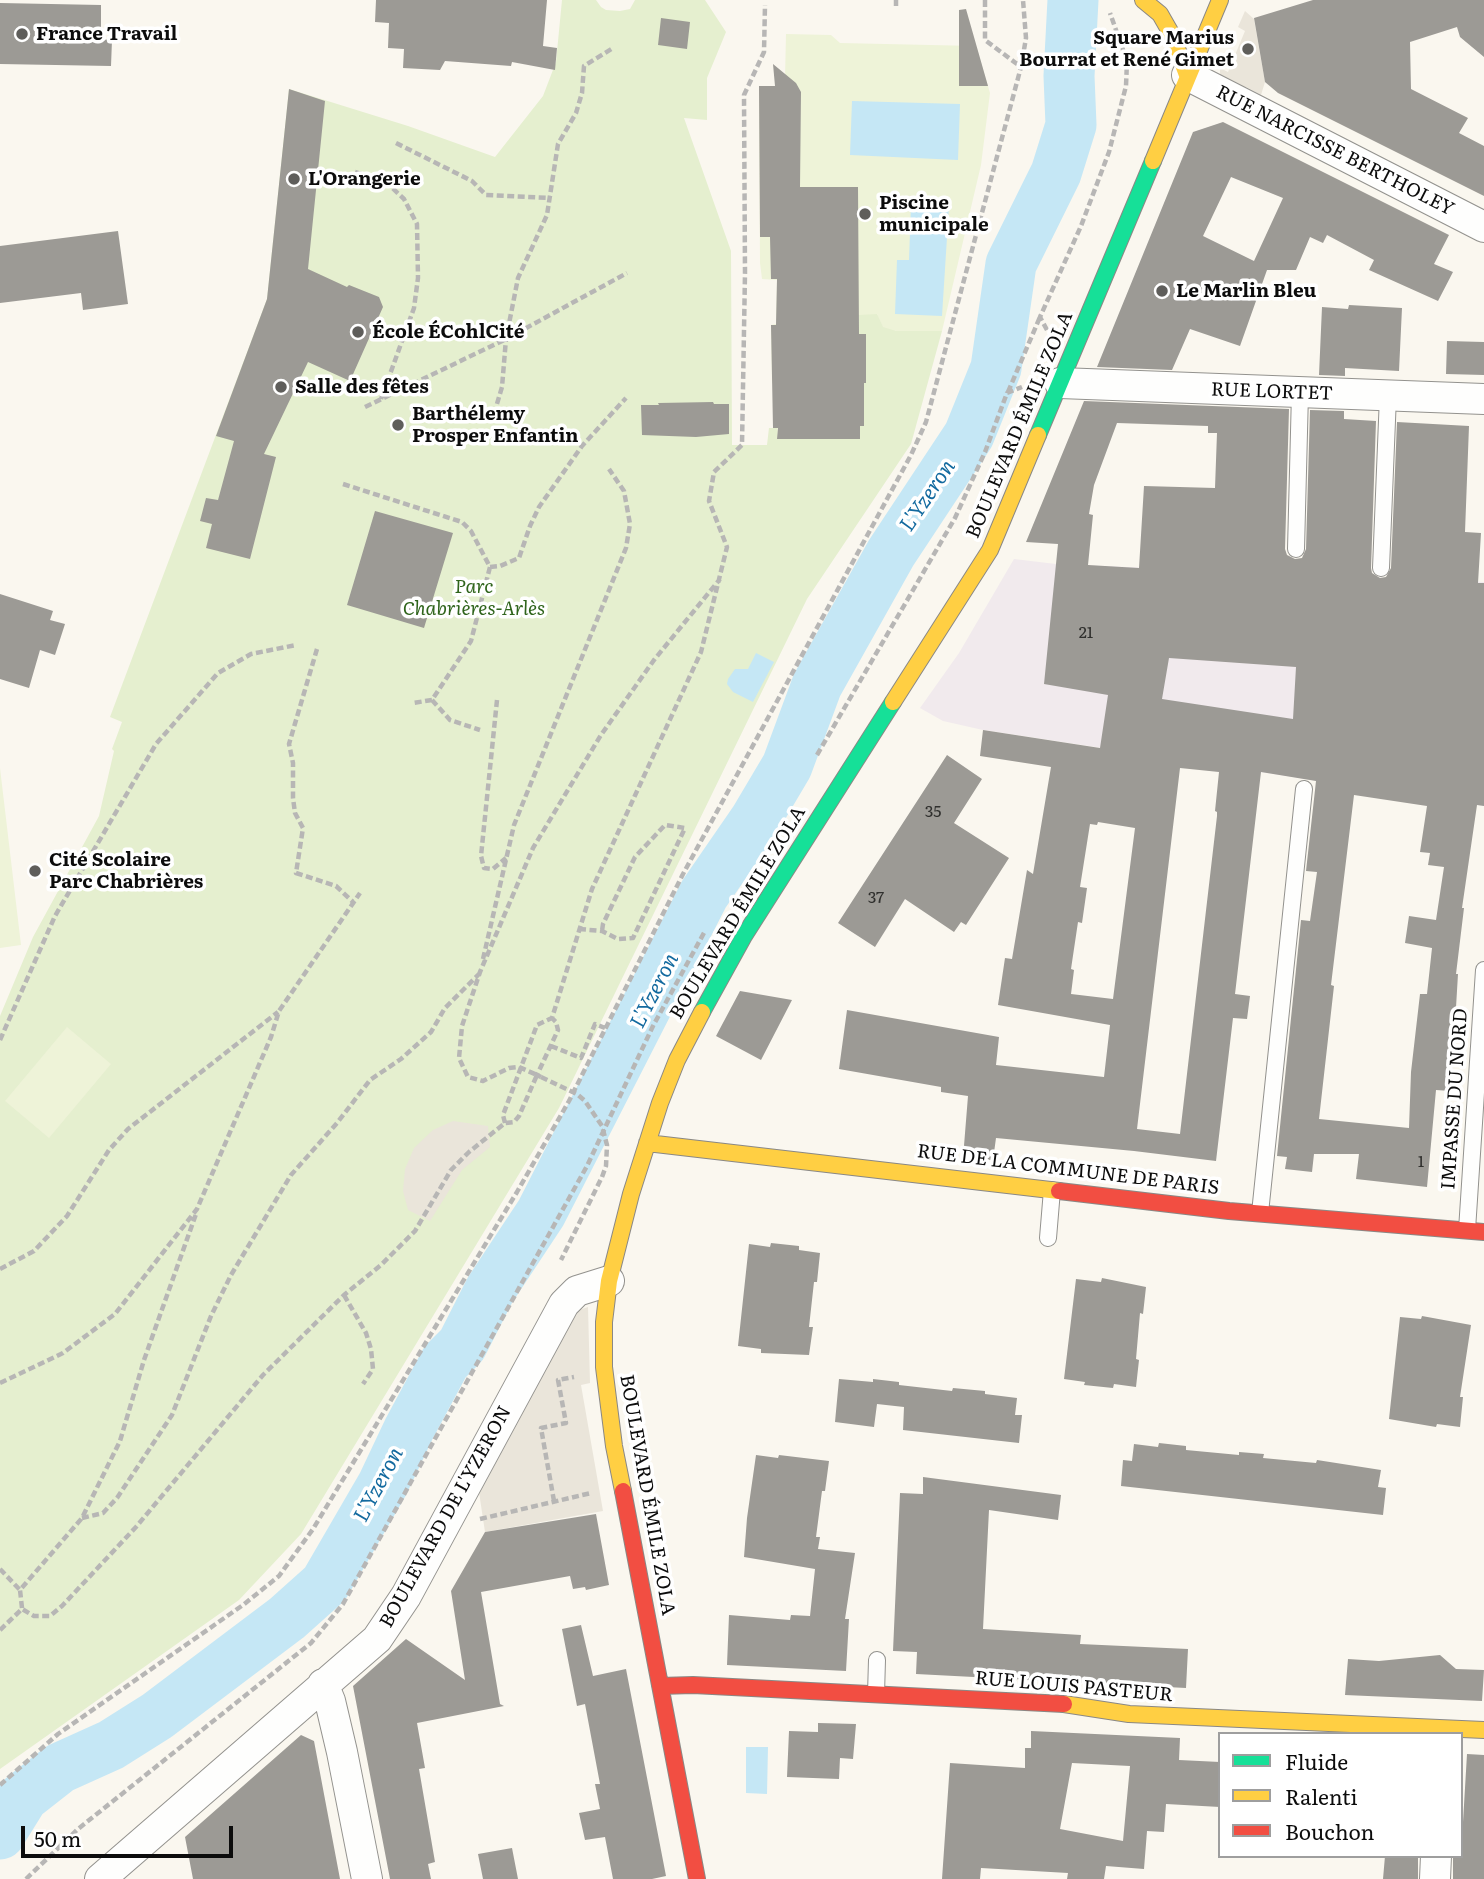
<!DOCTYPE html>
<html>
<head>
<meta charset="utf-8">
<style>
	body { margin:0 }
	#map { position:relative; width:1484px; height:1879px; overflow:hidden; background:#faf7ef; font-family:Literata,serif }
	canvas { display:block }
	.legend { position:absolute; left:1218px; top:1732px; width:245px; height:126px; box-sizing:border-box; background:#fff; border:2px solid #9e9e9e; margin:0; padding:9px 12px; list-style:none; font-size:21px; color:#0c0c0c }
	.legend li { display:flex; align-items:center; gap:14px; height:35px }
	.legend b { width:35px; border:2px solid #9e9e9e }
	.scale { position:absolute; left:21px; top:1826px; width:212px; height:32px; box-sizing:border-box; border:4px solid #0c0c0c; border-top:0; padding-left:9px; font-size:21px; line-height:24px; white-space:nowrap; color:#0c0c0c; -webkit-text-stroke:5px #fff; paint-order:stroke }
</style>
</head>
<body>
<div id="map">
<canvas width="1484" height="1879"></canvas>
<ul class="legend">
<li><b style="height:9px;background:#16e098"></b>Fluide</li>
<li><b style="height:9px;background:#ffcf43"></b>Ralenti</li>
<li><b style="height:9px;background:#f24e42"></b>Bouchon</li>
</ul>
<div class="scale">50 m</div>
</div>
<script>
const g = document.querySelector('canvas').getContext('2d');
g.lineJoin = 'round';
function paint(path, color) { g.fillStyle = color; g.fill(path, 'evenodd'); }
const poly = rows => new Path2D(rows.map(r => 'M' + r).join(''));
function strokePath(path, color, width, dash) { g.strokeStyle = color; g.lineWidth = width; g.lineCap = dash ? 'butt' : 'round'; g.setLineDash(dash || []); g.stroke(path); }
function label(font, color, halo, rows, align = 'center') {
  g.font = font + ' Literata,serif'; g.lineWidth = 7; g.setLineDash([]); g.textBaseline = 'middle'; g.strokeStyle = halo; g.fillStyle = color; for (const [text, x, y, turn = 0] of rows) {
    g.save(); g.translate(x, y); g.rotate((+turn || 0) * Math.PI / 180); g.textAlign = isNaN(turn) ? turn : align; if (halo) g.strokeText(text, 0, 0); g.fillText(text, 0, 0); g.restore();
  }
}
paint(poly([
	[1014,559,1056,564,1484,582,1484,806,983,730,943,721,920,708,959,653]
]), '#f1eaed');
paint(poly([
	[562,0,596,0,601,7,606,10,620,11,630,9,635,0,705,0,726,32,707,78,707,120,684,118,731,251,732,445,767,445,769,428,778,428,777,439,860,426,864,394,860,383,866,383,865,334,858,334,859,314,877,314,896,331,942,331,911,444,807,599,559,1108,301,1534,239,1600,0,1769,0,1016,33,937,99,816,114,751,112,749,122,722,110,717,267,299,289,89,408,126,495,157,543,96,556,62]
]), '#e5efcf');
paint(poly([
	[786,34,831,35,840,43,976,46,990,93,981,165,942,331,896,331,883,327,877,314,859,315,858,334,866,334,866,383,860,383,860,393,864,394,864,426,860,426,860,439,777,439,777,384,772,383,771,325,776,324,777,280,762,279,760,263,759,86,775,86,785,78],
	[0,768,21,945,0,948],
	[67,1027,111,1064,49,1138,5,1101]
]), '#eef3d8');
paint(poly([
	[1245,11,1254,19,1265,82,1261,95,1246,87,1242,95,1220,75,1220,68,1228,72,1245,31,1238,27],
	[453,1121,488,1126,490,1147,462,1170,430,1221,408,1210,403,1191,405,1169,414,1148,433,1130],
	[588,1307,590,1383,581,1385,603,1511,485,1532,477,1479,576,1311]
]), '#eae5da');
paint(poly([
	[852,101,960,104,958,160,850,155],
	[911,205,949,206,942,316,895,314,897,260,909,260],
	[756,653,774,662,753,702,733,692,727,684,728,679,735,669,748,669],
	[746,1747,768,1747,767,1794,746,1793]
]), '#c5e7f5');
strokePath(poly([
	[0,1834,23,1797,60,1768,111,1745,157,1716,287,1618,325,1584,383,1484,409,1429,445,1362,462,1345,490,1290,541,1213,704,894,755,820,787,766,817,685,891,553,969,435,996,368,1011,264,1056,173,1071,125,1069,76,1073,0]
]), '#c5e7f5', 51);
paint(poly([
	[376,0,547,0,543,46,557,48,555,70,512,62,511,66,445,61,440,70,403,68,404,49,388,48,389,23,375,22],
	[1313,0,1484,0,1484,57,1460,37,1457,27,1410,42,1411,89,1468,118,1459,133,1484,146,1484,196,1278,93,1265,82,1254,18],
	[0,3,101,5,101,39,112,40,111,66,0,64],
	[966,9,988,86,959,86,959,10],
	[661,18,690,22,687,49,658,45],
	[773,64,796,83,801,92,800,187,858,187,859,334,866,334,866,383,864,383,864,426,860,426,860,439,777,439,778,428,773,428,771,325,776,325,777,279,771,279,770,237,760,237,759,86,775,86],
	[289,89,325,101,308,269,347,287,349,285,379,297,383,307,350,381,308,362,264,454,276,457,250,559,206,548,212,524,200,521,206,498,218,500,234,441,216,436,267,299],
	[1223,122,1449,235,1434,264,1453,272,1438,301,1369,270,1374,260,1327,235,1323,243,1310,237,1296,270,1267,270,1240,346,1190,329,1172,370,1097,367,1193,132],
	[1231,177,1283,198,1254,261,1203,236],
	[118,231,128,304,83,310,81,293,0,303,0,246],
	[1349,305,1402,308,1399,371,1345,368,1345,376,1319,375,1322,307,1348,309],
	[1447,341,1484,342,1484,375,1446,374],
	[1084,401,1289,409,1285,549,1287,555,1295,559,1302,558,1306,549,1310,410,1344,411,1344,419,1376,421,1371,568,1372,573,1380,578,1386,577,1391,568,1397,422,1469,426,1465,532,1481,533,1478,583,1484,583,1484,806,1477,805,1462,908,1464,908,1456,974,1458,974,1451,1091,1436,1090,1427,1187,1356,1179,1359,1154,1314,1154,1312,1172,1285,1169,1287,1157,1277,1156,1301,920,1310,921,1317,872,1306,871,1316,781,1261,772,1235,994,1250,996,1247,1019,1233,1018,1216,1161,1134,1151,996,1138,993,1160,963,1158,968,1096,941,1092,941,1087,839,1069,847,1010,999,1037,996,1065,1104,1077,1110,1025,998,1005,1005,958,1012,959,1027,870,1033,874,1051,767,980,756,983,730,1100,748,1108,695,1044,684,1058,544,1026,542],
	[1117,423,1208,426,1208,433,1217,433,1215,488,1144,486,1139,568,1088,565,1093,515,1089,514,1094,485],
	[1169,658,1296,667,1293,719,1162,699],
	[1180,768,1219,772,1215,811,1217,812,1217,816,1180,1134,1137,1129],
	[1354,795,1427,806,1420,852,1430,853,1428,865,1444,867,1436,920,1409,916,1405,943,1432,948,1427,994,1420,994,1411,1072,1409,1128,1319,1119,1334,986,1331,985],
	[1098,822,1135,828,1113,999,1071,994,1074,970,1071,969,1078,922,1082,923,1087,888,1080,887,1090,824,1097,825],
	[713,402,714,404,729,404,729,434,696,437,642,435,641,405,659,405,658,403],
	[375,511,453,533,424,628,347,605],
	[0,594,53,611,50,620,65,624,55,655,40,650,29,688,0,679],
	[947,755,982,779,954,823,1009,858,966,925,961,922,954,932,905,899,875,947,838,923],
	[740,991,792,1000,761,1060,716,1036],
	[771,1243,799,1246,799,1250,820,1253,817,1282,814,1282,809,1327,813,1327,809,1355,761,1353,761,1349,738,1346,749,1244,770,1247],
	[1102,1278,1146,1287,1143,1314,1140,1313,1136,1359,1139,1360,1136,1387,1114,1384,1113,1388,1084,1385,1085,1382,1064,1379,1076,1279,1101,1282],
	[1422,1316,1471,1325,1460,1397,1463,1397,1460,1427,1437,1424,1436,1427,1389,1419,1400,1317,1421,1319],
	[839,1379,873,1382,873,1379,899,1382,899,1385,952,1391,953,1388,985,1391,985,1394,1017,1398,1015,1415,1022,1415,1019,1443,903,1430,904,1407,877,1404,874,1427,835,1422],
	[1159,1443,1186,1446,1186,1450,1239,1455,1239,1452,1264,1454,1263,1458,1316,1463,1317,1460,1381,1470,1378,1487,1386,1488,1383,1515,1121,1486,1123,1460,1132,1461,1134,1444,1158,1447],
	[756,1455,778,1458,779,1455,829,1461,825,1491,822,1491,816,1537,820,1537,818,1549,855,1553,845,1619,849,1619,846,1671,727,1665,729,1615,790,1620,791,1615,810,1616,815,1569,744,1557,747,1518],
	[923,1477,1061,1495,1058,1520,989,1510,983,1629,1081,1635,1080,1644,1188,1649,1186,1688,916,1674,917,1652,893,1651,900,1493,923,1494],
	[596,1514,609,1585,586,1590,585,1587,573,1589,570,1576,481,1592,500,1704,504,1706,417,1723,425,1768,419,1769,435,1862,428,1864,431,1879,390,1879,353,1686,406,1639,465,1680,451,1591,485,1532],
	[581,1625,593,1676,626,1669,666,1876,652,1879,613,1879,605,1837,585,1840,579,1813,600,1809,595,1784,600,1784,585,1704,577,1706,562,1629],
	[1440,1655,1456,1669,1484,1670,1482,1701,1345,1695,1348,1659,1379,1661],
	[818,1723,856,1724,853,1759,840,1758,839,1779,787,1777,789,1731,818,1732],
	[1031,1731,1180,1738,1179,1760,1220,1762,1220,1807,1166,1804,1164,1832,1147,1831,1144,1869,1106,1866,1104,1879,1067,1879,1068,1873,981,1868,980,1879,942,1879,950,1763,1025,1768,1025,1748,1031,1748],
	[1072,1763,1130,1766,1123,1841,1060,1829],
	[301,1735,314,1741,340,1879,193,1879,185,1837],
	[1467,1754,1484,1755,1484,1879,1453,1879,1453,1856,1461,1856],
	[512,1848,518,1879,483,1879,478,1854],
	[1385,1856,1418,1856,1418,1879,1383,1879]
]), '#9c9a95');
const lane = poly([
	[1296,549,1300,393],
	[1381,568,1388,396],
	[1260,1213,1304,789],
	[1467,1230,1484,970],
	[1048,1238,1052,1190],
	[876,1694,877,1660]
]);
const street = poly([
	[1187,75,1484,227],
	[1060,383,1484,399],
	[323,1684,330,1701,342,1752,367,1879],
	[100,1879,377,1639,406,1596,564,1304,577,1291,609,1281],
	[1435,1879,1436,1856]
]);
const fast = poly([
	[1038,435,1153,161],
	[702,1012,744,936,893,702]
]);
const slow = poly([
	[1143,0,1160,14,1172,35,1187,75],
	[1153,161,1220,0],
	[893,702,990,550,1038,435],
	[647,1143,1059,1191],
	[623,1491,614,1446,604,1367,604,1322,609,1281,631,1194,660,1103,677,1060,702,1012],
	[1064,1704,1129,1714,1484,1730]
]);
const jam = poly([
	[1059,1191,1229,1211,1484,1232],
	[623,1491,697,1879],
	[660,1686,693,1685,1064,1704]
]);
strokePath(lane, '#93928e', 18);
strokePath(street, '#93928e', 32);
strokePath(fast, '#8a8885', 18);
strokePath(slow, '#8a8885', 18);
strokePath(jam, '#8a8885', 18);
strokePath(poly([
	[985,0,985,40,1021,67],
	[896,6,896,0],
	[396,143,472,181,486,195,551,198],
	[355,172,386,182,404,199,417,224,418,278,414,308,381,399],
	[1047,330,1040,317,1081,226,1109,152,1126,86,1127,61,1110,13],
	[1008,392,1040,317],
	[365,407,506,339,627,273],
	[494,414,502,387,506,339,518,278,547,215,558,144,576,113,582,93,584,66,613,48],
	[343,484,462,522,471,531,490,567,471,641,432,700,413,703],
	[490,567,500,566,519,558,530,526,539,507,582,446,626,398],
	[317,649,289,744,293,763,293,798,295,813,303,828,296,873,336,886,353,902],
	[432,700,450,720,480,730],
	[497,700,481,856,484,868,493,869,506,858],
	[817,755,955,518,985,452,1007,393,1022,387],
	[579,929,602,931,618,939,633,938,685,828,665,825,635,857,603,924,602,931],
	[483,959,514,825,626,548,630,524,624,491,609,469],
	[0,1040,55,916,156,744,218,673,251,654,296,645],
	[551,1046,581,1058,595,1024,605,1028],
	[541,1077,537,1075,558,1030,556,1022,552,1018,592,889,701,652,727,547,709,501,714,472,742,445,745,273,744,95,764,52,765,5],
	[505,1123,503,1115,537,1025,552,1018],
	[0,1269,34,1251,67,1216,109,1150,128,1129,278,1012],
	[344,1295,366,1333,371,1349,373,1369,363,1384],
	[0,1383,63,1353,115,1314,197,1209,271,1037,279,1011,360,893],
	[554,1501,541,1428,566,1423,558,1380,574,1377],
	[82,1518,103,1513,117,1498,172,1415,211,1316,231,1275,291,1175,337,1123,370,1080,401,1059,431,1032,445,1008,479,974],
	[480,1519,591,1493],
	[0,1569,20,1590],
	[22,1608,20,1590,82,1518,120,1441,144,1360,196,1214],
	[0,1630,22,1609,34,1616,50,1616,62,1606,136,1527,263,1375,344,1295,381,1265,415,1231,451,1170,469,1152,505,1123,514,1122,519,1116,537,1075,519,1067,509,1068,483,1081,468,1077,459,1058,462,1026,480,972,533,848,601,735,654,660,720,579],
	[0,1785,58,1734,243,1605,279,1576,313,1529,517,1192,569,1101,683,874,911,455,926,422,1021,67,1026,38,1023,0],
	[26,1879,78,1829,311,1643,343,1604,587,1166,653,1026,705,931]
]), '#b7b6b5', 4.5, [7, 3.5]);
strokePath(lane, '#fefefd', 16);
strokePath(street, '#fefefd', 30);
strokePath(fast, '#16e098', 16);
strokePath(slow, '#ffcf43', 16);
strokePath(jam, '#f24e42', 16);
strokePath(poly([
	[541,1077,577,1094,585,1101,602,1126,607,1145,606,1166,602,1177,561,1260]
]), '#b7b6b5', 4.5, [7, 3.5]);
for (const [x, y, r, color] of [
	[22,34,7,"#5f5e5b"],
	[1248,49,7,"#5f5e5b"],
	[294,179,7,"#5f5e5b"],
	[865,214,7,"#5f5e5b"],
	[1162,291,7,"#5f5e5b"],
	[358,332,7,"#5f5e5b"],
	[281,387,7,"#5f5e5b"],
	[398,425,7,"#5f5e5b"],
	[35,871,7,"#5f5e5b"]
]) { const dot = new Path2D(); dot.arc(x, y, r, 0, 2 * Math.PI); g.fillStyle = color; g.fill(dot); strokePath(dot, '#fff', 2.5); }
label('16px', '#30302e', null, [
	["21",1086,633],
	["35",933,812],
	["37",876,898],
	["1",1421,1162]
]);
label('bold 19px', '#0c0c0c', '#fff', [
	["France Travail",36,34],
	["Square Marius",1234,38,"right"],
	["Bourrat et René Gimet",1234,60,"right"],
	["L'Orangerie",308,179],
	["Piscine",879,203],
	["municipale",879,225],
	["Le Marlin Bleu",1176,291],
	["École ÉCohlCité",372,332],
	["Salle des fêtes",295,387],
	["Barthélemy",412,414],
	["Prosper Enfantin",412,436],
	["Cité Scolaire",49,860],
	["Parc Chabrières",49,882]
], 'left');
label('19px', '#0c0c0c', '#fff', [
	["RUE NARCISSE BERTHOLEY",1335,151,27],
	["RUE LORTET",1272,392,2],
	["BOULEVARD ÉMILE ZOLA",1020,425,-67],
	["BOULEVARD ÉMILE ZOLA",738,913,-59],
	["IMPASSE DU NORD",1455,1099,-86],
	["RUE DE LA COMMUNE DE PARIS",1068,1170,7],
	["BOULEVARD ÉMILE ZOLA",647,1495,80],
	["BOULEVARD DE L'YZERON",446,1517,-61],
	["RUE LOUIS PASTEUR",1074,1687,5]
]);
label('italic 19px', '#2f641b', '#fff', [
	["Parc",474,587],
	["Chabrières-Arlès",474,609]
]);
label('italic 21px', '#136a9f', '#fff', [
	["L'Yzeron",928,496,-56],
	["L'Yzeron",655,991,-63],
	["L'Yzeron",379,1485,-62]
]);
</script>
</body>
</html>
